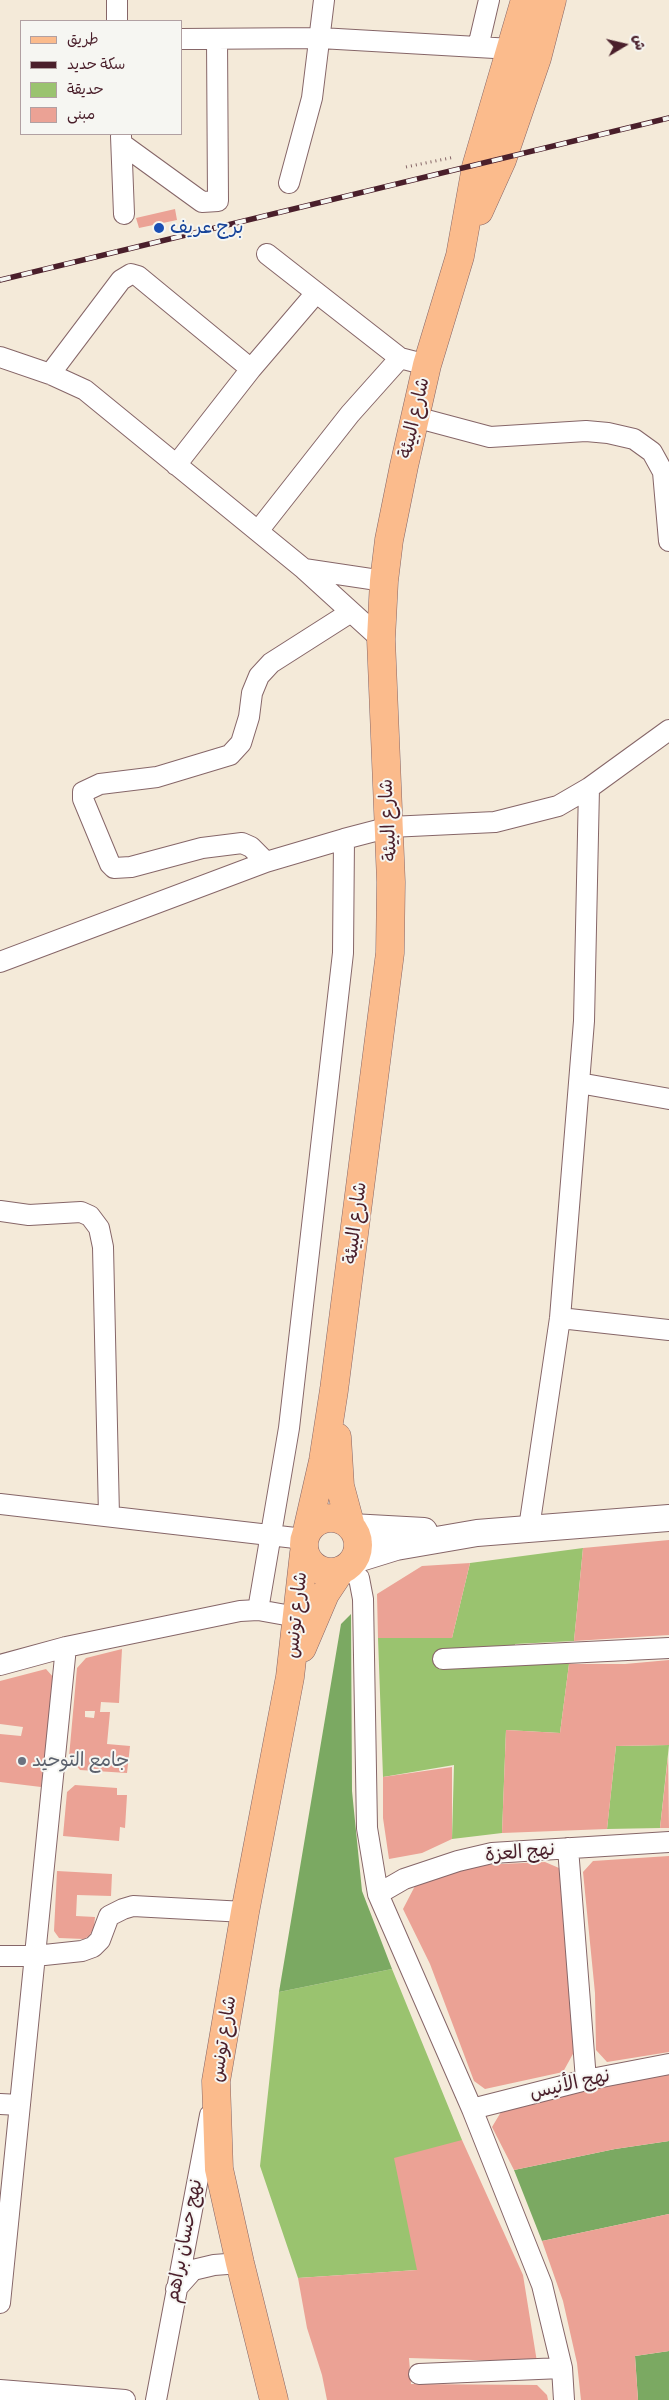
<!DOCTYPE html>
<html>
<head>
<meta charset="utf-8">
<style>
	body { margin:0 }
	#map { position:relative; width:669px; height:2400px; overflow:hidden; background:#f4ead9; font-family:Itim,"Playpen Sans Arabic",sans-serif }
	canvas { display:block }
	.legend { position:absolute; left:20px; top:20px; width:162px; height:115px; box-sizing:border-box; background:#f6f6f2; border:1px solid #b1a0a2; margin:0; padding:6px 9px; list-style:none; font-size:15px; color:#4a1f2b }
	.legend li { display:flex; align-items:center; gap:10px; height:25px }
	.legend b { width:25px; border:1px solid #b1a0a2 }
	.north { position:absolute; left:599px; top:20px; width:50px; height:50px; -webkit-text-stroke:4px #f6f6f2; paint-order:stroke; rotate:81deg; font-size:14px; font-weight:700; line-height:20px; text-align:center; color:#4a1f2b }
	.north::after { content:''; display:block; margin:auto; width:18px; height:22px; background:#4a1f2b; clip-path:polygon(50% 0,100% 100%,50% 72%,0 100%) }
</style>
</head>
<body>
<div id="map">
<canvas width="669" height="2400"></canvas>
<ul class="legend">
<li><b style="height:6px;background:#fbbb8c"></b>طريق</li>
<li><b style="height:6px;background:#4a1f2b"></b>سكة حديد</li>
<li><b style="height:14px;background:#9ac36f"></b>حديقة</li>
<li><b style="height:14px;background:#eba295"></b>مبنى</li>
</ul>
<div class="north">ش</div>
</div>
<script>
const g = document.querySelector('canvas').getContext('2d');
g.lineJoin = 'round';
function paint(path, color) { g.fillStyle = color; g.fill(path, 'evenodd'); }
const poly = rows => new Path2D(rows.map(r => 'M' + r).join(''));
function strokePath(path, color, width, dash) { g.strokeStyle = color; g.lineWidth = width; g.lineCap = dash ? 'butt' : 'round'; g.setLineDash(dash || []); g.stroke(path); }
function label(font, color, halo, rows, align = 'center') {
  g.font = font + ' Itim,"Playpen Sans Arabic",sans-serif'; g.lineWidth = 4; g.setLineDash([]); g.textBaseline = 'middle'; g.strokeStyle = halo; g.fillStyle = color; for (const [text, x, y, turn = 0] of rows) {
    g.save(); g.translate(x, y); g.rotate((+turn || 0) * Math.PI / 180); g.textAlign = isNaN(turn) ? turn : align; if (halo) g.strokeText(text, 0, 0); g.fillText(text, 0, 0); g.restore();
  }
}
paint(poly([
	[583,1548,574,1641,515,1644,514,1663,569,1664,560,1733,506,1730,502,1833,452,1839,454,1765,383,1777,378,1638,452,1638,470,1563],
	[669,1745,660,1828,607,1829,616,1746],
	[392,1969,462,2140,417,2270,298,2278,260,2166,279,1992]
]), '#9ac36f');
paint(poly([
	[351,1614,352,1791,362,1891,392,1969,279,1992,341,1624],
	[669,2141,669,2214,542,2241,514,2170,615,2149],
	[669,2351,669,2400,638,2400,635,2356]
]), '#7ba962');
paint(poly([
	[175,209,177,220,139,228,136,218],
	[669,1540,669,1635,574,1641,583,1548],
	[470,1563,452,1638,378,1638,377,1594,422,1566],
	[122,1649,119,1703,101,1702,100,1712,110,1712,107,1744,130,1746,127,1773,80,1770,69,1757,77,1668,86,1658],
	[85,1711,95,1711,94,1718,85,1717],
	[669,1660,669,1745,616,1746,607,1829,502,1833,506,1730,560,1733,569,1664,625,1664],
	[46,1669,54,1678,41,1787,0,1782,0,1734,21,1736,23,1727,0,1724,0,1681],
	[668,1757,669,1828,660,1828],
	[452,1767,452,1839,422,1853,389,1859,383,1818,383,1777],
	[75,1785,117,1788,117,1795,127,1795,125,1828,120,1827,119,1841,63,1836,67,1792],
	[669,1856,669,2052,607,2062,596,2050,595,1993,583,1872,593,1861],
	[545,1862,559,1868,569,1934,574,2052,563,2072,485,2089,474,2081,430,1964,403,1909,416,1884,479,1865],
	[57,1871,112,1874,111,1896,77,1895,76,1916,95,1917,94,1928,89,1936,84,1939,59,1938,54,1931],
	[669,2074,669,2141,615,2149,514,2170,492,2127,504,2107,608,2084],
	[462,2140,523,2275,537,2362,409,2358,411,2384,537,2385,547,2395,548,2400,327,2400,322,2375,307,2328,298,2278,417,2270,394,2158],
	[669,2214,669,2351,635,2356,638,2400,581,2400,577,2363,563,2301,542,2241]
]), '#eba295');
const minor = poly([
	[117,0,117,21],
	[181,39,320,38,512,49],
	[478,47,489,0],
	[121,136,124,214],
	[122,144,202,202,218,201,217,39],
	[289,183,312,98,324,0],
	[267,254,400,358],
	[0,357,50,374,85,390,304,569,381,639],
	[50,374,121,280,131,274,138,276,251,369],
	[415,417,490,437,586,431,608,433,634,439,652,452,663,472,669,541],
	[176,465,251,369,316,293],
	[258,531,350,414,400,358,427,365],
	[304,569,384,581],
	[266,862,251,847,242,843,202,848,131,867,114,868,110,864,83,799,83,792,100,784,157,777,230,755,241,743,249,717,252,693,259,676,271,663,351,612],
	[0,962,266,862,344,839,390,827,495,822,558,806,589,788,669,730],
	[579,1083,669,1099],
	[0,1211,29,1215,81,1212,90,1216,99,1228,103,1247,109,1516],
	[560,1318,669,1330],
	[0,1504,304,1539],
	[529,1528,560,1318,584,1021,589,788],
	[346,1568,359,1578,363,1599,367,1828,378,1894,472,2109,542,2285,562,2368,564,2400],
	[258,1610,289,1428,343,953,344,839],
	[443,1659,669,1648],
	[0,1665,66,1647,240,1611,258,1610,297,1617],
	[568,1848,586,2080],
	[378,1894,404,1879,458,1861,492,1853,669,1842],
	[0,1956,35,1956,82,1951,93,1947,100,1940,109,1916,123,1909,133,1906,245,1912],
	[0,2104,20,2105],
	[472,2109,586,2080,669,2064],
	[176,2289,193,2270,214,2265,240,2263],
	[0,2303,66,1647],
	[419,2374,562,2368],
	[0,2390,125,2400],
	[156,2400,210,2115]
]);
const tertiary = poly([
	[351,1527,424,1531],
	[354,1560,396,1547,477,1533,669,1518]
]);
const primary = poly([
	[479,211,502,160,537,58,552,0],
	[337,1437,340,1486,351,1527],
	'304 1545a27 27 0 1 1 54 0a27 27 0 1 1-54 0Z',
	[307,1531,323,1461,334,1390,390,953,391,882,381,639,384,581,389,540,404,466,427,365,460,256,476,167,525,0],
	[302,1648,325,1594,341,1570],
	[274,2400,240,2263,219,2169,216,2081,245,1912,290,1677,304,1553]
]);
strokePath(minor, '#866668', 22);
strokePath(tertiary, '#866668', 28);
strokePath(primary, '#866668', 29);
strokePath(poly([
	[406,167,455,157]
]), '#866668', 3, [1, 4]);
strokePath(minor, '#fff', 20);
strokePath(tertiary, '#fff', 26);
strokePath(primary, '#fbbb8c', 28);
const rail = poly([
	[0,280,669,118]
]);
strokePath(rail, '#4a1f2b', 5.5);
strokePath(rail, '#f6f6f2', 4, [11]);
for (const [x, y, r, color] of [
	[159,228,6,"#1a4fb4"],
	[22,1761,5,"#6b7280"]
]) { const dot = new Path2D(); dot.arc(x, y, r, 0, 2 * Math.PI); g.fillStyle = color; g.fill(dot); strokePath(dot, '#f6f6f2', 2); }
label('19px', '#164399', '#f6f6f2', [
	["برج عريف",170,228]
], 'left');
label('19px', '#4a1f2b', '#f6f6f2', [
	["شارع البيئة",415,418,-77],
	["شارع البيئة",389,820,-93],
	["شارع البيئة",356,1223,-83],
	["شارع تونس",297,1615,-84],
	["نهج العزة",520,1853,-5],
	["شارع تونس",224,2039,-81],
	["نهج الأنيس",570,2085,-13],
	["نهج حسان براهم",185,2241,-79]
]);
label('19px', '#5b616d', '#f6f6f2', [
	["جامع التوحيد",32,1761]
], 'left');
</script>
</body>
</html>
